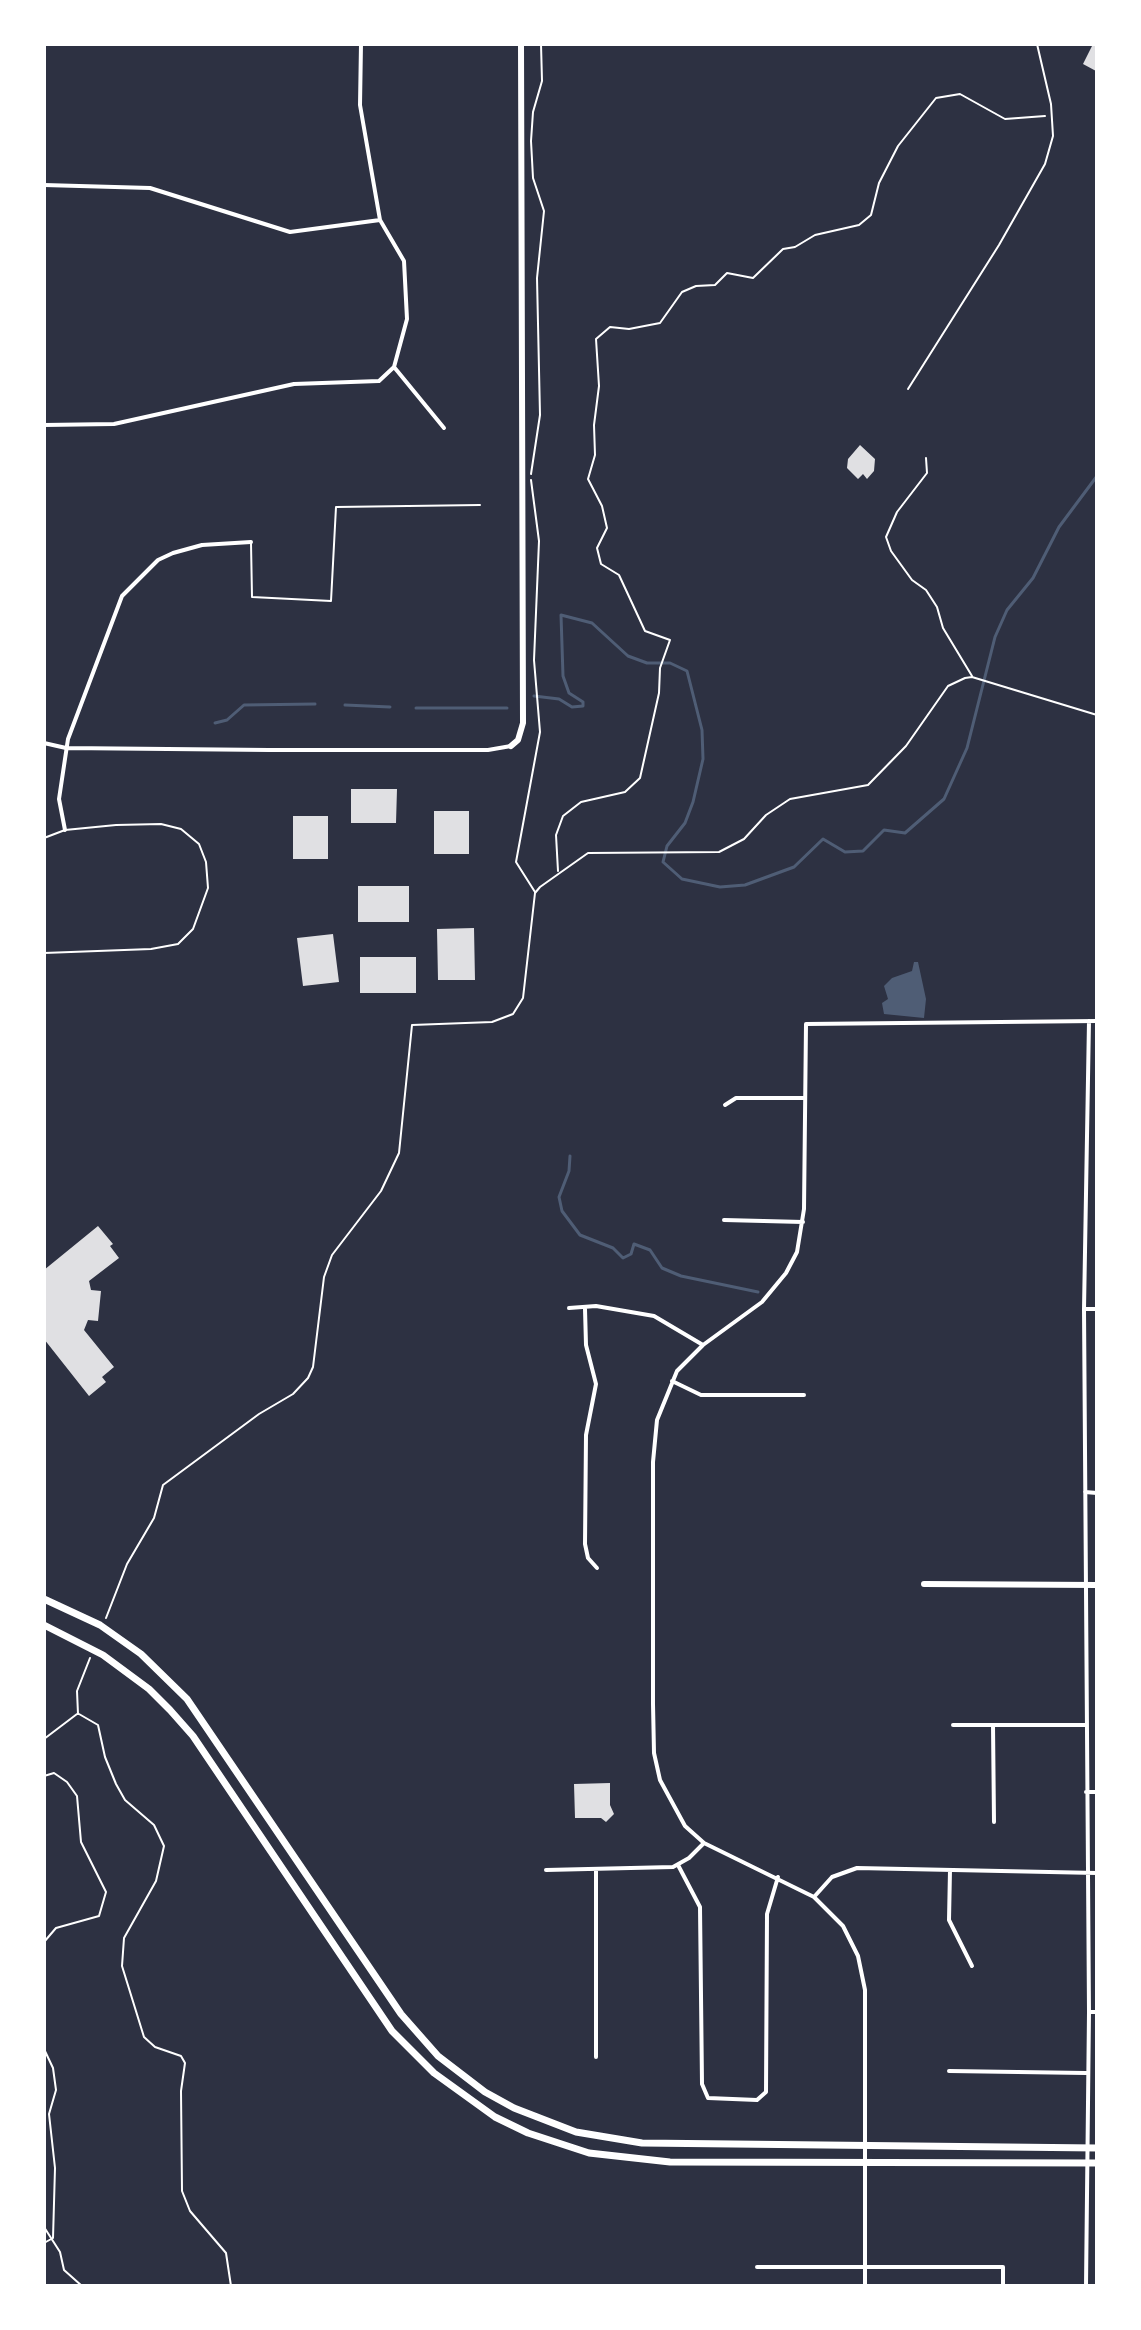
<!DOCTYPE html>
<html>
<head>
<meta charset="utf-8">
<style>
	body { margin:0 }
	#map { position:relative; width:1141px; height:2330px; overflow:hidden; background:#2d3142; font-family:"Exo 2",sans-serif }
	canvas { display:block }
	.frame { position:absolute; inset:0; border:46px solid #fff; pointer-events:none }
</style>
</head>
<body>
<div id="map">
<canvas width="1141" height="2330"></canvas>
<div class="frame"></div>
</div>
<script>
const g = document.querySelector('canvas').getContext('2d');
g.lineJoin = 'round';
function paint(path, color) { g.fillStyle = color; g.fill(path, 'evenodd'); }
const poly = rows => new Path2D(rows.map(r => 'M' + r).join(''));
function strokePath(path, color, width, dash) { g.strokeStyle = color; g.lineWidth = width; g.lineCap = dash ? 'butt' : 'round'; g.setLineDash(dash || []); g.stroke(path); }
paint(poly([
	[914,962,918,962,926,999,924,1018,884,1014,882,1003,888,999,884,986,892,978,912,971]
]), '#4f5d75');
strokePath(poly([
	[534,696,559,699,572,707,583,706,583,702,569,693,563,676,561,615,592,623,628,656,647,663,670,663,687,671,702,730,703,759,693,802,685,823,667,846,663,862,682,879,720,887,745,885,794,867,823,839,845,852,863,851,884,830,905,833,944,799,967,748,995,637,1007,610,1033,578,1059,527,1097,476],
	[345,705,390,707],
	[416,708,507,708],
	[215,723,227,720,244,705,315,704],
	[570,1156,569,1171,559,1197,562,1211,580,1235,613,1248,623,1258,631,1254,634,1244,650,1250,662,1268,681,1276,758,1292]
]), '#4f5d75', 3);
paint(poly([
	[1093,44,1097,44,1096,71,1083,64],
	[860,445,875,459,874,471,867,479,863,474,858,479,847,468,848,459],
	[351,789,397,789,396,823,351,823],
	[434,811,469,811,469,854,434,854],
	[293,816,328,816,328,859,293,859],
	[358,886,409,886,409,922,358,922],
	[474,928,475,980,438,980,437,929],
	[333,934,339,982,303,986,297,938],
	[360,957,416,957,416,993,360,993],
	[98,1226,113,1244,110,1246,119,1258,89,1281,91,1290,101,1291,98,1321,88,1320,84,1330,114,1367,102,1377,106,1382,89,1396,44,1339,44,1270],
	[610,1783,610,1805,614,1814,606,1822,601,1818,575,1818,574,1784]
]), '#e0e0e3');
strokePath(poly([
	[926,458,927,473,897,512,886,537,891,551,912,580,926,590,937,607,943,628,972,676],
	[531,474,540,415,537,278,544,211,533,178,531,141,533,112,542,81,541,44],
	[531,480,539,541,534,660,540,732,516,862,535,892],
	[558,871,556,835,563,816,581,802,625,792,640,778,659,693,660,668,670,640,645,631,619,575,601,564,597,548,607,528,602,506,588,479,595,455,594,425,599,386,596,339,610,327,629,329,660,323,682,292,696,286,715,285,727,273,753,278,783,249,795,247,815,235,859,225,871,215,879,183,898,146,936,98,960,94,1005,119,1045,116],
	[106,1618,127,1564,154,1518,163,1485,259,1414,293,1394,308,1378,313,1367,324,1277,332,1255,381,1191,399,1153,412,1025,492,1022,513,1014,523,998,535,893,540,887,588,853,719,852,744,839,766,815,790,799,868,785,906,746,948,686,965,678,972,677,1097,715],
	[78,1714,77,1691,90,1658],
	[79,1714,98,1725,105,1757,116,1784,125,1800,154,1825,164,1846,156,1881,124,1938,122,1966,144,2037,155,2047,181,2056,185,2063,181,2091,182,2191,190,2211,226,2253,231,2286],
	[44,1739,77,1714],
	[44,1776,54,1773,67,1782,77,1796,81,1842,106,1892,99,1916,56,1928,44,1942],
	[44,2049,53,2068,56,2090,49,2114,55,2168,53,2238,44,2243],
	[44,2227,60,2252,64,2270,82,2286]
]), '#fff', 2);
strokePath(poly([
	[908,389,999,245,1045,164,1053,136,1051,104,1037,44],
	[251,543,252,597,331,601,336,507,480,505],
	[44,838,65,830,116,825,161,824,181,829,199,844,206,862,208,888,193,929,178,944,151,949,44,953]
]), '#fff', 2);
strokePath(poly([
	[44,185,150,188,290,232,380,220],
	[394,367,444,428],
	[44,425,114,424,294,384,379,381,394,367,407,319,404,261,380,220,360,105,361,44],
	[44,743,66,748,269,750,488,750,511,746],
	[65,830,59,799,68,739,122,596,158,560,173,553,202,545,251,542],
	[725,1105,736,1098,804,1098],
	[724,1220,803,1222],
	[569,1308,596,1306,654,1316,703,1345],
	[585,1309,586,1345,596,1384,586,1435,585,1544,588,1558,597,1568],
	[1084,1309,1097,1309],
	[672,1381,701,1395,804,1395],
	[1085,1492,1097,1493],
	[953,1725,1085,1725],
	[993,1725,994,1822],
	[1086,1792,1097,1792],
	[678,1865,700,1907,702,2084,708,2098,757,2100,766,2092,767,1914,778,1877],
	[546,1870,673,1867,689,1858,704,1843],
	[950,1870,949,1920,972,1966],
	[596,1871,596,2057],
	[814,1897,832,1877,857,1868,1097,1873],
	[1089,2012,1097,2012],
	[949,2071,1086,2073],
	[757,2267,1003,2267,1003,2286],
	[865,2286,865,1990,858,1956,843,1926,814,1897,704,1843,685,1826,660,1780,654,1753,653,1704,653,1462,657,1420,677,1371,703,1345,762,1302,786,1273,797,1252,804,1209,806,1024,1097,1021],
	[1086,2286,1089,2012,1084,1309,1089,1021]
]), '#fff', 4);
strokePath(poly([
	[511,746,518,740,523,723,521,44],
	[924,1584,1097,1585]
]), '#fff', 6);
strokePath(poly([
	[44,1599,100,1625,141,1654,187,1699,401,2014,438,2056,485,2092,514,2108,576,2132,642,2143,1097,2148],
	[44,1625,103,1655,149,1689,170,1710,193,1736,392,2031,434,2073,495,2117,528,2133,589,2153,670,2162,1097,2163]
]), '#fff', 7);
</script>
</body>
</html>
